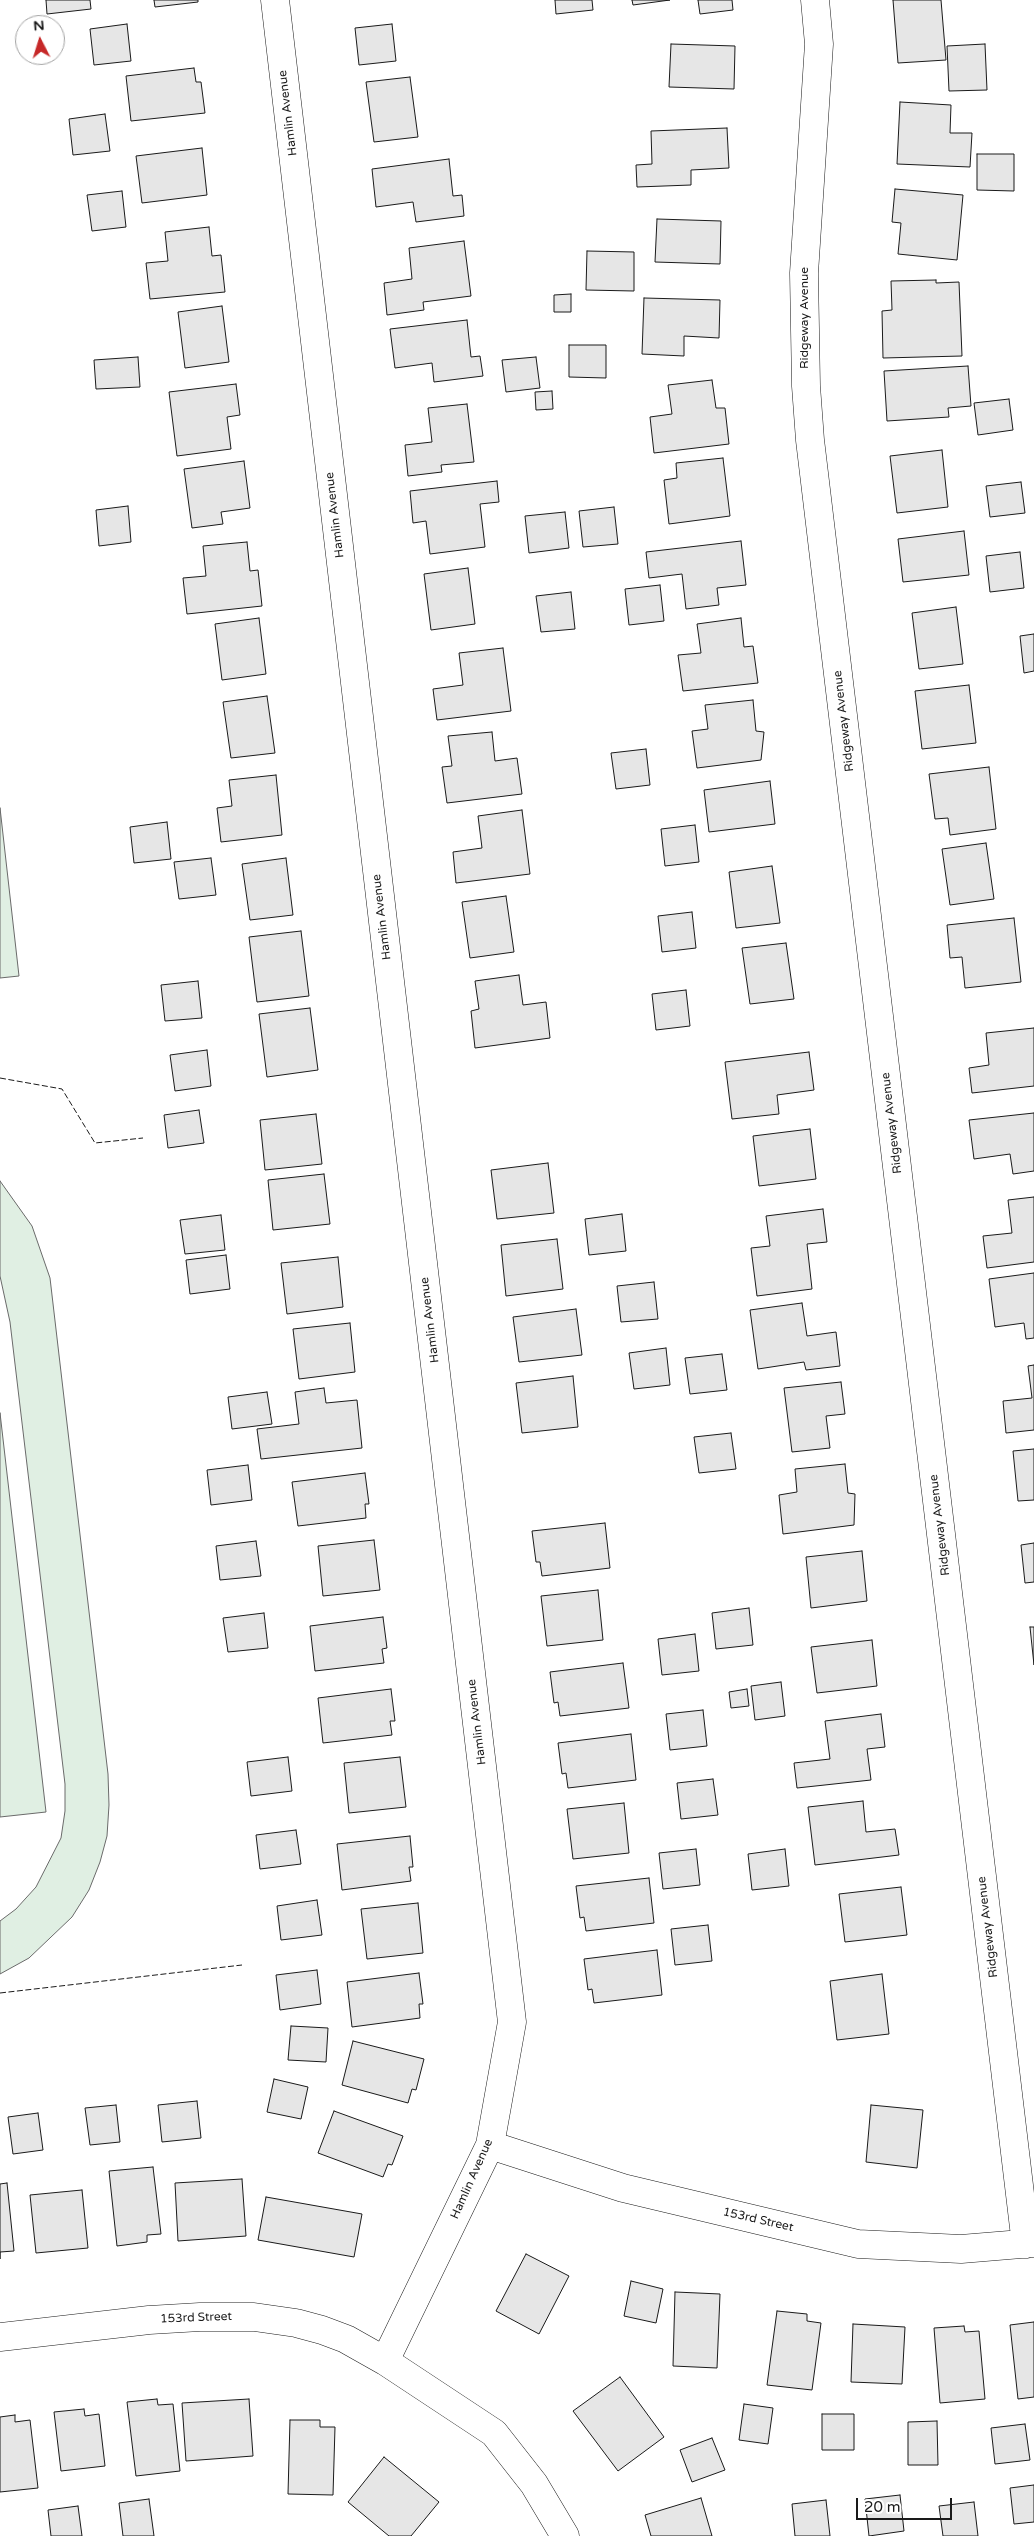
<!DOCTYPE html>
<html>
<head>
<meta charset="utf-8">
<style>
	body { margin:0 }
	#map { position:relative; width:1034px; height:2536px; overflow:hidden; background:#fff; font-family:"Varela Round",sans-serif }
	canvas { display:block }
	.north { position:absolute; left:15px; top:15px; width:50px; height:50px; box-sizing:border-box; background:#fff; border:1px solid #a3a3a3; border-radius:50%; rotate:355deg; font-size:14px; font-weight:700; line-height:20px; text-align:center; color:#1a1a1a }
	.north::after { content:''; display:block; margin:auto; width:18px; height:22px; background:#c62828; clip-path:polygon(50% 0,100% 100%,50% 72%,0 100%) }
	.scale { position:absolute; left:856px; top:2498px; width:96px; height:22px; box-sizing:border-box; border:2px solid #1a1a1a; border-top:0; padding-left:6px; font-size:15px; line-height:18px; white-space:nowrap; color:#1a1a1a; -webkit-text-stroke:4px #fff; paint-order:stroke }
</style>
</head>
<body>
<div id="map">
<canvas width="1034" height="2536"></canvas>
<div class="north">N</div>
<div class="scale">20 m</div>
</div>
<script>
const g = document.querySelector('canvas').getContext('2d');
g.lineJoin = 'round';
function paint(path, color) { g.fillStyle = color; g.fill(path, 'evenodd'); }
const poly = rows => new Path2D(rows.map(r => 'M' + r).join(''));
function strokePath(path, color, width, dash) { g.strokeStyle = color; g.lineWidth = width; g.lineCap = dash ? 'butt' : 'round'; g.setLineDash(dash || []); g.stroke(path); }
function label(font, color, halo, rows, align = 'center') {
  g.font = font + ' "Varela Round",sans-serif'; g.lineWidth = 4; g.setLineDash([]); g.textBaseline = 'middle'; g.strokeStyle = halo; g.fillStyle = color; for (const [text, x, y, turn = 0] of rows) {
    g.save(); g.translate(x, y); g.rotate((+turn || 0) * Math.PI / 180); g.textAlign = isNaN(turn) ? turn : align; if (halo) g.strokeText(text, 0, 0); g.fillText(text, 0, 0); g.restore();
  }
}
const green = poly([
	[0,808,19,976,0,978,0,808],
	[0,1181,32,1226,50,1278,108,1774,109,1805,107,1836,100,1862,89,1890,72,1917,29,1958,0,1974,0,1921,16,1909,36,1887,61,1838,65,1811,65,1784,10,1322,0,1276,0,1181],
	[0,1413,46,1812,0,1817,0,1413]
]);
paint(green, '#e0efe3');
strokePath(green, '#6a6a6a', 1);
const building = poly([
	[46,0,90,0,91,9,47,14,46,0],
	[154,0,198,0,198,2,155,7,154,0],
	[555,0,592,0,593,10,556,14,555,0],
	[632,0,670,0,633,5,632,0],
	[698,0,732,0,733,10,700,14,698,0],
	[893,0,941,0,946,60,898,63,893,0],
	[127,24,131,61,94,65,90,29,127,24],
	[392,24,396,61,359,65,355,28,392,24],
	[671,44,735,46,734,89,669,87,671,44],
	[985,44,987,90,949,91,947,46,985,44],
	[194,68,196,82,201,82,205,113,131,121,126,76,194,68],
	[410,77,418,137,374,142,366,82,410,77],
	[900,102,951,105,950,133,972,133,970,167,897,164,900,102],
	[105,114,110,151,73,155,69,119,105,114],
	[727,128,729,168,691,170,691,185,637,187,636,165,652,164,651,131,727,128],
	[202,148,207,195,142,203,136,156,202,148],
	[977,154,1014,154,1014,191,977,190,977,154],
	[449,159,453,196,462,195,464,216,416,222,413,202,376,207,372,169,449,159],
	[895,189,963,195,957,260,898,254,901,223,892,222,895,189],
	[122,191,126,227,92,231,87,195,122,191],
	[657,219,721,221,720,264,655,262,657,219],
	[209,227,212,256,221,255,225,292,150,299,146,263,168,261,165,232,209,227],
	[464,241,471,296,423,302,424,310,387,315,384,283,412,279,409,248,464,241],
	[587,251,634,252,634,291,586,290,587,251],
	[936,280,936,283,959,282,962,356,883,358,882,311,892,310,891,281,936,280],
	[571,294,571,312,554,312,554,295,571,294],
	[644,298,720,300,719,338,684,336,684,356,642,354,644,298],
	[222,306,229,362,185,368,178,312,222,306],
	[467,320,471,357,480,356,483,376,434,382,432,363,395,368,390,329,467,320],
	[569,345,606,345,606,378,569,377,569,345],
	[138,357,140,387,96,389,94,360,138,357],
	[536,357,540,388,506,392,502,360,536,357],
	[968,366,971,406,948,408,949,417,887,421,884,371,968,366],
	[712,380,716,408,725,408,729,444,654,453,650,417,672,414,668,385,712,380],
	[236,384,240,415,227,417,231,449,177,456,169,392,236,384],
	[552,391,553,409,536,410,535,392,552,391],
	[1009,399,1013,430,978,435,974,403,1009,399],
	[467,404,474,462,441,465,442,472,408,476,405,445,432,442,428,408,467,404],
	[942,450,948,507,897,513,890,456,942,450],
	[723,458,730,516,669,524,664,480,677,478,676,463,723,458],
	[244,461,250,508,221,512,223,524,192,528,184,469,244,461],
	[497,481,499,502,480,504,485,547,430,554,426,521,413,523,410,491,497,481],
	[1021,482,1025,513,990,517,986,486,1021,482],
	[128,506,131,542,99,546,96,510,128,506],
	[614,507,618,544,583,547,579,511,614,507],
	[565,512,569,548,529,553,525,516,565,512],
	[964,531,969,575,903,582,898,539,964,531],
	[741,541,746,585,717,588,719,605,686,609,682,574,649,578,646,552,741,541],
	[247,542,250,571,258,570,262,606,187,614,183,578,206,576,203,546,247,542],
	[1020,552,1024,588,990,592,986,556,1020,552],
	[468,568,475,624,431,630,424,574,468,568],
	[660,585,664,621,629,625,625,589,660,585],
	[571,592,575,629,541,632,536,596,571,592],
	[956,607,963,664,919,669,912,613,956,607],
	[259,618,266,674,222,680,215,624,259,618],
	[741,618,744,647,753,646,758,683,683,691,678,655,701,653,697,624,741,618],
	[1034,634,1034,671,1024,673,1020,636,1034,634],
	[503,648,511,711,437,720,433,689,463,685,459,653,503,648],
	[969,685,976,743,922,749,915,691,969,685],
	[267,696,275,753,231,758,223,702,267,696],
	[753,700,756,731,764,732,761,760,697,768,692,731,708,729,705,705,753,700],
	[492,732,495,761,517,758,522,794,447,803,442,767,452,766,448,736,492,732],
	[646,749,650,785,616,789,611,753,646,749],
	[989,767,996,829,950,835,948,818,935,819,929,774,989,767],
	[276,775,282,835,221,842,217,808,232,806,229,780,276,775],
	[770,781,775,824,709,832,704,790,770,781],
	[522,810,530,874,456,883,453,852,482,848,478,816,522,810],
	[167,822,171,859,134,863,130,827,167,822],
	[695,825,699,862,665,866,661,829,695,825],
	[986,843,994,899,950,905,942,849,986,843],
	[211,858,216,895,179,899,174,862,211,858],
	[286,858,293,915,250,920,242,864,286,858],
	[772,866,780,923,736,928,729,872,772,866],
	[506,896,514,952,470,958,462,902,506,896],
	[692,912,696,948,662,952,658,916,692,912],
	[1014,918,1021,982,965,988,962,957,950,958,947,925,1014,918],
	[301,931,309,996,257,1002,249,937,301,931],
	[786,943,794,999,750,1004,742,948,786,943],
	[519,975,523,1005,546,1002,550,1038,475,1048,471,1011,479,1009,475,981,519,975],
	[198,981,202,1018,165,1021,161,985,198,981],
	[686,990,690,1026,656,1030,652,994,686,990],
	[310,1008,318,1070,267,1077,259,1014,310,1008],
	[1034,1028,1034,1086,972,1093,969,1068,989,1065,986,1033,1034,1028],
	[207,1050,211,1086,175,1091,170,1055,207,1050],
	[809,1052,814,1090,777,1095,779,1114,732,1119,725,1062,809,1052],
	[199,1110,204,1143,168,1148,164,1115,199,1110],
	[1034,1113,1034,1171,1013,1174,1010,1154,974,1159,969,1120,1034,1113],
	[316,1114,322,1164,265,1170,260,1120,316,1114],
	[810,1129,816,1179,759,1186,753,1136,810,1129],
	[548,1163,554,1213,497,1219,491,1170,548,1163],
	[324,1174,330,1224,273,1230,268,1180,324,1174],
	[1034,1197,1034,1262,987,1268,983,1236,1012,1233,1008,1200,1034,1197],
	[823,1209,827,1242,807,1244,812,1289,757,1296,751,1248,770,1246,766,1216,823,1209],
	[622,1214,626,1251,589,1255,585,1219,622,1214],
	[221,1215,225,1250,185,1254,180,1220,221,1215],
	[557,1239,563,1289,506,1296,501,1245,557,1239],
	[226,1255,230,1289,190,1294,186,1260,226,1255],
	[338,1257,343,1307,287,1314,281,1263,338,1257],
	[1034,1273,1034,1338,1026,1339,1024,1323,995,1327,989,1279,1034,1273],
	[654,1282,658,1319,621,1322,617,1286,654,1282],
	[802,1303,807,1336,836,1332,840,1366,806,1370,804,1362,758,1369,750,1310,802,1303],
	[576,1309,582,1355,519,1362,513,1317,576,1309],
	[350,1323,355,1372,299,1379,293,1329,350,1323],
	[666,1348,670,1385,634,1389,629,1353,666,1348],
	[722,1354,727,1390,690,1394,685,1358,722,1354],
	[1034,1365,1034,1430,1006,1433,1003,1401,1032,1398,1028,1366,1034,1365],
	[573,1376,578,1427,522,1433,516,1383,573,1376],
	[841,1382,845,1414,826,1416,830,1448,792,1452,784,1388,841,1382],
	[324,1388,326,1403,357,1400,362,1448,261,1459,257,1429,299,1424,295,1392,324,1388],
	[267,1392,272,1424,232,1429,228,1397,267,1392],
	[731,1433,736,1469,699,1473,694,1437,731,1433],
	[1034,1449,1034,1500,1018,1501,1013,1451,1034,1449],
	[845,1464,848,1493,855,1494,854,1525,783,1534,779,1495,797,1492,795,1469,845,1464],
	[248,1465,252,1500,211,1505,207,1470,248,1465],
	[365,1473,369,1504,365,1504,366,1518,298,1526,292,1482,365,1473],
	[605,1523,610,1568,542,1576,540,1562,536,1562,532,1531,605,1523],
	[374,1540,380,1590,323,1596,318,1546,374,1540],
	[256,1541,261,1576,220,1580,216,1546,256,1541],
	[1034,1543,1034,1582,1025,1583,1021,1545,1034,1543],
	[862,1551,867,1601,811,1608,806,1557,862,1551],
	[598,1590,603,1640,547,1646,541,1596,598,1590],
	[749,1608,753,1645,716,1649,712,1613,749,1608],
	[264,1613,268,1648,228,1652,223,1618,264,1613],
	[383,1617,387,1648,382,1649,384,1663,315,1671,310,1626,383,1617],
	[1030,1627,1034,1627,1034,1665,1030,1627],
	[695,1634,699,1671,662,1675,658,1639,695,1634],
	[872,1640,877,1686,817,1693,811,1647,872,1640],
	[623,1663,629,1708,560,1716,558,1702,554,1703,550,1672,623,1663],
	[781,1682,785,1716,755,1720,751,1686,781,1682],
	[391,1689,395,1721,390,1721,392,1735,323,1743,318,1698,391,1689],
	[747,1689,749,1706,731,1708,729,1692,747,1689],
	[703,1710,707,1746,670,1750,666,1714,703,1710],
	[881,1714,885,1747,867,1749,871,1780,797,1788,794,1763,830,1759,825,1721,881,1714],
	[631,1734,636,1780,568,1788,566,1773,562,1774,558,1743,631,1734],
	[288,1757,292,1791,251,1796,247,1762,288,1757],
	[400,1757,406,1807,349,1813,344,1763,400,1757],
	[713,1779,718,1815,681,1819,677,1783,713,1779],
	[863,1801,866,1832,895,1829,899,1855,815,1865,808,1807,863,1801],
	[624,1803,629,1853,573,1859,567,1809,624,1803],
	[296,1830,301,1864,260,1869,256,1835,296,1830],
	[410,1836,413,1867,409,1867,411,1881,342,1890,337,1844,410,1836],
	[696,1849,700,1885,663,1889,659,1853,696,1849],
	[785,1849,789,1886,752,1890,748,1854,785,1849],
	[649,1878,654,1923,586,1931,584,1917,580,1918,576,1886,649,1878],
	[901,1887,907,1935,845,1942,839,1894,901,1887],
	[317,1900,322,1935,281,1940,277,1906,317,1900],
	[418,1903,423,1953,367,1959,361,1909,418,1903],
	[708,1925,712,1961,675,1965,671,1929,708,1925],
	[657,1950,662,1995,594,2003,592,1989,588,1990,584,1959,657,1950],
	[317,1970,321,2004,280,2010,276,1975,317,1970],
	[419,1973,423,2004,419,2004,420,2018,352,2027,347,1982,419,1973],
	[882,1974,889,2034,837,2040,830,1981,882,1974],
	[291,2026,328,2028,326,2062,288,2060,291,2026],
	[353,2041,424,2059,416,2090,412,2089,408,2103,342,2085,353,2041],
	[274,2079,308,2087,301,2119,267,2112,274,2079],
	[197,2101,201,2138,162,2142,158,2105,197,2101],
	[116,2105,120,2142,90,2145,85,2108,116,2105],
	[871,2105,923,2110,917,2168,866,2162,871,2105],
	[334,2111,403,2136,392,2165,388,2164,383,2177,318,2153,334,2111],
	[38,2113,43,2150,13,2154,8,2117,38,2113],
	[153,2167,161,2234,147,2235,147,2242,117,2246,109,2171,153,2167],
	[242,2179,246,2236,178,2241,175,2183,242,2179],
	[7,2183,14,2251,0,2252,0,2259,0,2184,7,2183],
	[82,2190,88,2248,36,2253,30,2195,82,2190],
	[266,2197,362,2214,354,2257,258,2240,266,2197],
	[526,2254,569,2276,539,2334,496,2311,526,2254],
	[631,2281,663,2289,656,2323,624,2316,631,2281],
	[675,2292,720,2294,717,2368,673,2366,675,2292],
	[777,2311,807,2314,807,2321,821,2323,812,2390,767,2385,777,2311],
	[1034,2322,1034,2397,1018,2399,1010,2325,1034,2322],
	[853,2324,905,2327,902,2384,851,2382,853,2324],
	[964,2326,965,2332,979,2331,985,2399,940,2403,934,2328,964,2326],
	[620,2377,664,2437,618,2471,573,2411,620,2377],
	[157,2399,158,2405,173,2404,180,2471,136,2476,127,2402,157,2399],
	[249,2399,253,2456,186,2461,182,2403,249,2399],
	[744,2404,773,2408,768,2444,739,2440,744,2404],
	[84,2409,85,2416,99,2414,105,2466,61,2471,54,2412,84,2409],
	[822,2414,854,2414,854,2450,822,2450,822,2414],
	[15,2415,15,2422,30,2420,38,2488,0,2492,0,2417,15,2415],
	[290,2420,320,2420,320,2427,335,2427,333,2495,288,2494,290,2420],
	[937,2421,938,2465,908,2465,908,2422,937,2421],
	[1025,2424,1030,2460,995,2464,991,2428,1025,2424],
	[712,2438,725,2470,692,2482,680,2450,712,2438],
	[384,2457,439,2502,411,2536,389,2536,348,2502,384,2457],
	[1034,2485,1034,2522,1014,2524,1010,2488,1034,2485],
	[900,2495,904,2531,869,2536,865,2499,900,2495],
	[701,2498,712,2536,651,2536,645,2515,701,2498],
	[149,2499,154,2536,123,2536,119,2503,149,2499],
	[826,2500,830,2536,795,2536,792,2504,826,2500],
	[974,2502,978,2536,943,2536,939,2506,974,2502],
	[78,2506,82,2536,51,2536,48,2510,78,2506]
]);
paint(building, '#e6e6e6');
strokePath(building, '#1a1a1a', 1);
const minor = poly([
	[275,0,512,2022,490,2145,385,2361],
	[815,0,819,44,804,273,806,386,810,440,1026,2244],
	[490,2145,623,2188,858,2244,961,2249,1034,2243],
	[0,2337,149,2320,200,2317,254,2317,296,2323,322,2330,346,2339,385,2361,494,2433,534,2484,565,2536]
]);
strokePath(minor, '#1a1a1a', 29);
strokePath(minor, '#fff', 28);
strokePath(poly([
	[0,1078,62,1089,95,1143,143,1138],
	[0,1993,242,1965]
]), '#1a1a1a', 1, [6, 2.5]);
label('12px', '#1a1a1a', '#fff', [
	["Hamlin Avenue",288,113,-97],
	["Ridgeway Avenue",805,318,-90],
	["Hamlin Avenue",335,515,-97],
	["Ridgeway Avenue",844,721,-97],
	["Hamlin Avenue",382,917,-97],
	["Ridgeway Avenue",892,1123,-97],
	["Hamlin Avenue",430,1320,-97],
	["Ridgeway Avenue",940,1525,-97],
	["Hamlin Avenue",477,1722,-97],
	["Ridgeway Avenue",988,1927,-97],
	["Hamlin Avenue",472,2179,-66],
	["153rd Street",758,2220,13],
	["153rd Street",196,2318,-2]
]);
</script>
</body>
</html>
